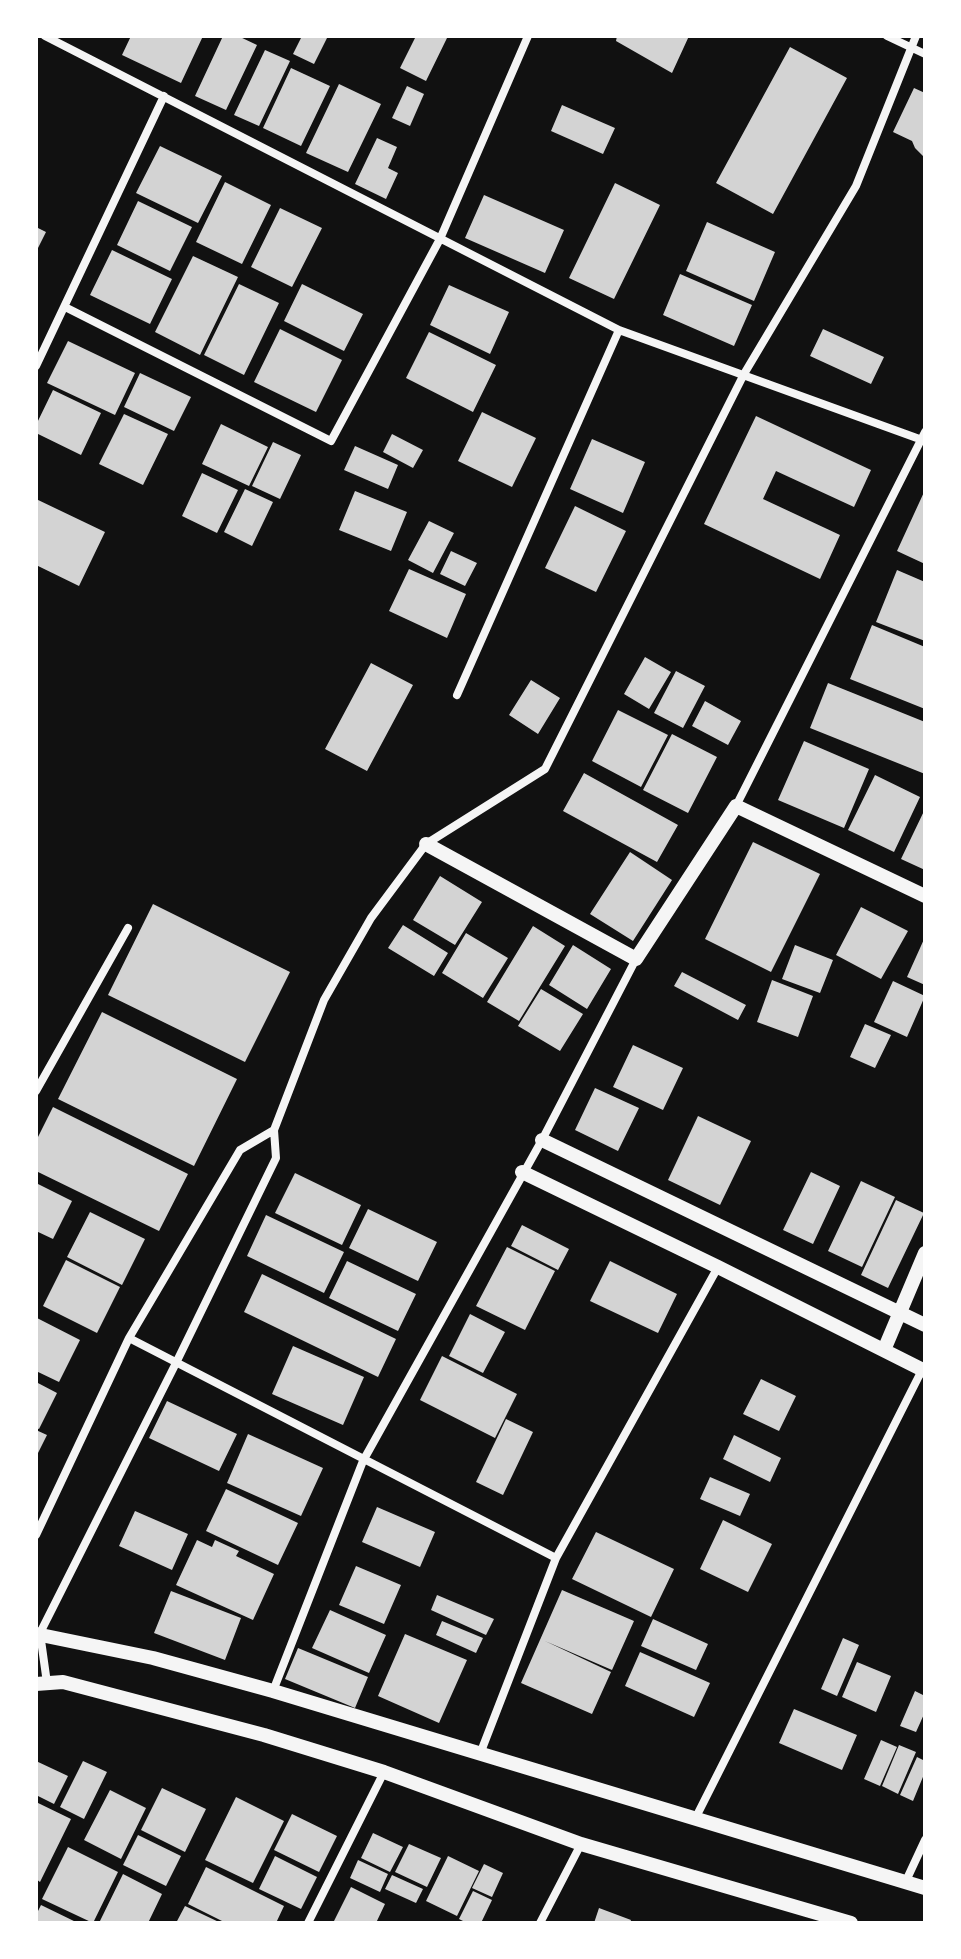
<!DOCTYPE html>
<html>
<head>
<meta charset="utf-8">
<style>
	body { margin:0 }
	#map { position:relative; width:961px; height:1959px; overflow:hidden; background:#111; font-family:"IBM Plex Serif",serif }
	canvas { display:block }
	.frame { position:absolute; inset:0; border:38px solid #fff; pointer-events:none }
</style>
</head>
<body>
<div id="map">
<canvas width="961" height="1959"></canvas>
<div class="frame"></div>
</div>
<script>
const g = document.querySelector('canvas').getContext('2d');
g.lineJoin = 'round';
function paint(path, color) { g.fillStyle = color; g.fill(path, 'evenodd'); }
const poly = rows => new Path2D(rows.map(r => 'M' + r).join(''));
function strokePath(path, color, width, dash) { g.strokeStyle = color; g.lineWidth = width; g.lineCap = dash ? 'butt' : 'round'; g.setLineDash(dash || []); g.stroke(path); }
paint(poly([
	[131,36,203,36,181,83,122,55],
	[223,36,238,36,257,45,226,110,195,96],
	[302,36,328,36,314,64,293,54],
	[416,36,441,36,447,38,426,81,400,68],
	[617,36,689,36,672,73,616,41],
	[790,47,847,78,773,214,716,183],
	[265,50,290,61,259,126,234,115],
	[291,68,330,86,301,146,263,128],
	[339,84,381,104,348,172,306,153],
	[407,86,424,94,410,126,392,118],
	[914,88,925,93,925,158,915,148,912,141,893,132],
	[562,105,615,128,603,154,551,131],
	[377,138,397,147,388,168,398,173,386,199,355,184],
	[160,146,222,176,198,223,136,193],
	[225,182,271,205,242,264,196,242],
	[615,183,660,205,614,299,569,278],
	[484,195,564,230,545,273,465,238],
	[138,201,192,227,170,271,117,245],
	[280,208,322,228,292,287,251,267],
	[707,222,775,252,754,301,686,271],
	[36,227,46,232,36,252],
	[112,250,172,279,150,324,90,295],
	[193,256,238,277,200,355,155,332],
	[680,274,752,305,734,346,663,315],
	[239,284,279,303,244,375,204,355],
	[302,284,363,314,344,351,284,321],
	[449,285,509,312,490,354,430,325],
	[280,329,342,360,316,412,254,382],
	[823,329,884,357,871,384,810,356],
	[429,332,496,365,473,412,406,378],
	[68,341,135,373,115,415,47,383],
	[140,373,191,397,174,431,124,407],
	[53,390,101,413,81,455,36,433,36,425],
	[482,412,536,438,512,487,458,461],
	[124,414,168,434,143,485,99,464],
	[756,416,871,470,854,507,776,471,763,499,840,535,820,579,704,524],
	[221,424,268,447,249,486,202,464],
	[392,434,423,450,413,468,383,452],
	[592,439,645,462,623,513,570,489],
	[273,442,301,455,280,499,252,486],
	[355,446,398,465,388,489,344,470],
	[202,473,238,490,217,533,182,516],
	[245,489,273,502,252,546,224,532],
	[925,490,925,564,897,551],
	[355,491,407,512,391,551,339,530],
	[36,499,105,532,79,586,36,565],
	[575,506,626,531,596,592,545,568],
	[429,521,454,533,433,573,408,560],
	[451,551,477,563,465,586,440,574],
	[409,569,466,594,447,638,389,611],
	[897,570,925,582,925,641,876,622],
	[872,625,925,647,925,709,850,679],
	[645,657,671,672,649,709,624,694],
	[371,663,413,685,367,771,325,749],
	[676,671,705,686,683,728,654,713],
	[531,680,560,698,538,734,509,715],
	[828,683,925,722,925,774,810,728],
	[705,701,741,721,728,745,692,726],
	[618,710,668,735,641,787,592,761],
	[672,734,717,757,688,813,643,790],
	[804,741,869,769,844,828,778,800],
	[584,773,678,825,657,862,563,811],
	[875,775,920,797,894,852,848,830],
	[925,809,925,870,901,859],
	[753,842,820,874,771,972,705,939],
	[630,852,672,880,633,941,590,914],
	[440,876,482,902,455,945,413,920],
	[153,904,290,972,245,1062,108,995],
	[861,907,908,931,881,979,836,955],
	[403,925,448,953,434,976,388,948],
	[533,926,565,946,519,1021,487,1002],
	[466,933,508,958,483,998,442,973],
	[925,937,925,985,907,977],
	[573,945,611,969,587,1009,549,985],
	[795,945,833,960,820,993,782,979],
	[682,972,746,1005,738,1020,674,986],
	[772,980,813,996,798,1037,757,1022],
	[893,981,925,996,907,1037,874,1022],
	[541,989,583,1014,560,1051,518,1026],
	[102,1012,237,1079,194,1166,58,1099],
	[865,1024,891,1035,875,1068,850,1057],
	[633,1045,683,1068,663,1110,613,1087],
	[595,1088,639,1108,618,1151,575,1130],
	[53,1107,188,1174,159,1231,36,1171,36,1141],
	[698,1116,751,1141,720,1205,668,1180],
	[811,1172,840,1186,813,1244,783,1230],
	[295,1173,361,1205,342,1245,275,1213],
	[861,1181,895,1197,862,1267,828,1251],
	[36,1183,72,1201,53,1239,36,1231],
	[896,1200,924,1213,888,1288,861,1275],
	[368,1209,437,1242,418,1281,349,1248],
	[90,1212,145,1239,122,1285,67,1257],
	[266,1215,344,1252,324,1293,247,1256],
	[522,1225,569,1249,558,1270,511,1246],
	[507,1247,555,1271,525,1330,476,1306],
	[66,1260,120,1287,97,1333,43,1306],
	[347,1261,416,1294,398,1331,329,1298],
	[610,1261,677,1294,658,1333,590,1301],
	[262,1274,396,1339,378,1377,244,1312],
	[470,1314,505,1332,483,1373,449,1356],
	[37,1318,80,1340,59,1382,36,1371],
	[293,1346,364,1377,343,1425,272,1394],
	[442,1356,517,1394,495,1438,420,1400],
	[761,1379,796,1396,779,1431,743,1414],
	[36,1382,57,1393,39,1429,36,1428],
	[167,1401,237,1434,219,1471,149,1438],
	[506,1419,533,1432,503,1495,476,1482],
	[36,1430,47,1435,36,1457],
	[248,1434,323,1468,301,1516,227,1483],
	[734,1435,781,1458,770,1482,723,1459],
	[710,1477,750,1494,740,1516,700,1499],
	[226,1489,298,1523,278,1565,206,1531],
	[377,1507,435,1532,420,1567,362,1542],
	[135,1511,188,1534,172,1570,119,1546],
	[723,1520,772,1544,748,1592,700,1569],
	[596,1532,674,1569,651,1617,572,1579],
	[197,1540,212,1547,215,1540,239,1551,236,1556,274,1574,253,1620,176,1585],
	[356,1566,401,1585,384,1624,339,1605],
	[562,1590,634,1621,612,1670,545,1641,611,1672,592,1714,521,1683],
	[171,1591,241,1618,225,1660,154,1633],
	[437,1595,494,1619,486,1635,431,1610],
	[330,1610,386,1635,369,1673,312,1648],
	[653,1619,708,1644,696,1670,641,1646],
	[442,1621,483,1638,476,1653,436,1635],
	[405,1634,467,1660,439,1723,378,1696],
	[843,1638,859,1645,837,1696,821,1689],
	[298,1648,368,1677,355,1708,285,1679],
	[640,1652,710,1683,694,1717,625,1686],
	[857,1662,891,1676,876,1712,842,1697],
	[915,1691,925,1696,925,1712,916,1732,900,1726],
	[794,1709,857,1735,842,1770,779,1743],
	[881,1740,897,1747,880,1786,864,1779],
	[899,1745,916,1752,898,1794,882,1786],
	[917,1757,925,1761,925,1772,913,1801,900,1795],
	[36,1761,68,1776,54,1804,36,1795],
	[83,1761,107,1772,84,1819,60,1807],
	[162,1788,206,1809,185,1852,141,1830],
	[110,1790,146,1808,121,1859,84,1840],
	[236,1797,284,1821,253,1883,205,1860],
	[36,1802,71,1819,40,1882,36,1879],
	[292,1814,337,1836,319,1872,274,1850],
	[373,1833,403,1847,390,1872,361,1858],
	[138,1835,181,1856,166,1886,123,1865],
	[409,1844,441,1858,427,1887,395,1872],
	[68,1847,118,1872,93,1923,42,1899],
	[275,1856,317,1877,301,1909,259,1889],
	[448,1856,479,1871,457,1916,426,1901],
	[358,1860,388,1874,380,1892,350,1878],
	[484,1864,503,1873,492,1897,472,1888],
	[206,1867,284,1906,276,1923,226,1923,188,1904],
	[123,1874,162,1894,148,1923,99,1923],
	[392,1875,423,1889,416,1903,385,1889],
	[351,1887,385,1904,376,1923,334,1921],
	[473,1891,492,1900,481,1923,467,1923,459,1919],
	[41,1905,78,1923,36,1923,36,1915],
	[185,1906,221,1923,176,1923],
	[599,1908,631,1920,630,1923,594,1923]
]), '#d3d3d3');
strokePath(poly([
	[45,36,619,330,925,441],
	[887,36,925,54],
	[65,307,331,441,440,239,528,36],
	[36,366,164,96],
	[457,695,619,330],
	[736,806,925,432],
	[36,1091,128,928],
	[129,1338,556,1558],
	[36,1535,129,1338,240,1150,274,1130],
	[47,1683,40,1633,176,1363,276,1158,274,1130,324,1000,371,918,426,844,545,769,744,374,856,186,916,36],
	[273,1691,363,1461,542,1140,636,959],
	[480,1754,556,1558,718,1267],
	[695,1819,922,1370],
	[905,1883,925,1840],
	[308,1923,384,1772],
	[540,1923,581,1844]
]), '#f5f5f5', 8);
strokePath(poly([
	[426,844,636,959,736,806,925,896],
	[542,1140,925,1325],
	[522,1172,718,1267,925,1371],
	[884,1350,925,1253],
	[36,1634,153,1658,273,1691,925,1888],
	[36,1684,63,1682,264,1735,384,1772,581,1844,851,1923]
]), '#f5f5f5', 14);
</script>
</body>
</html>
